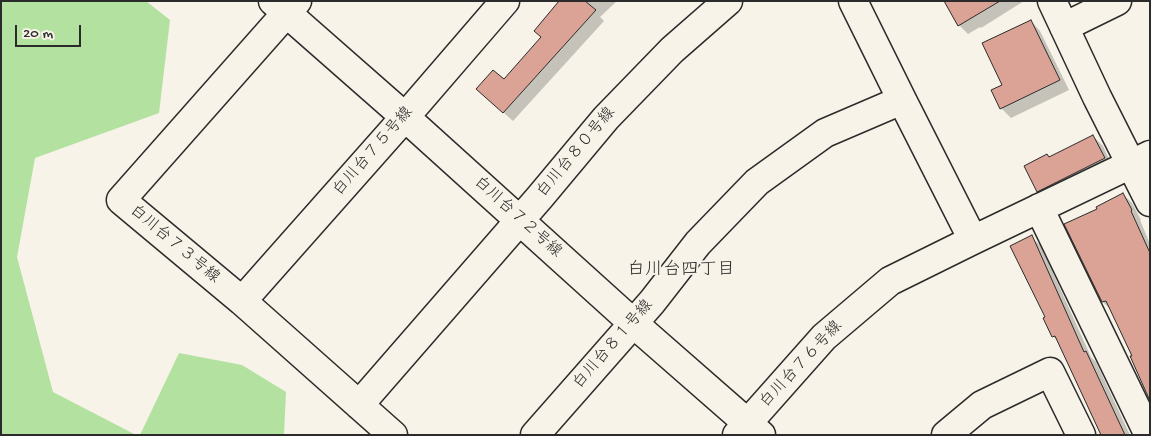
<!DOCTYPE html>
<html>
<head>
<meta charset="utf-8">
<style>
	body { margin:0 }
	#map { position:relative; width:1151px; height:436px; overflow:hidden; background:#f7f3e8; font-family:"Gochi Hand",sans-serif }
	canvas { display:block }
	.frame { position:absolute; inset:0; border:2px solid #2b2b2b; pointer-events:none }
	.scale { position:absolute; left:15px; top:25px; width:66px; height:22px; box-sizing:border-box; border:2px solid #2b2b2b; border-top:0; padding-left:6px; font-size:15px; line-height:18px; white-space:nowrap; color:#2b2b2b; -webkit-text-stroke:4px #f7f3e8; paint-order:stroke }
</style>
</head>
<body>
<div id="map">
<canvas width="1151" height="436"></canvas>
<div class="frame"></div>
<div class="scale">20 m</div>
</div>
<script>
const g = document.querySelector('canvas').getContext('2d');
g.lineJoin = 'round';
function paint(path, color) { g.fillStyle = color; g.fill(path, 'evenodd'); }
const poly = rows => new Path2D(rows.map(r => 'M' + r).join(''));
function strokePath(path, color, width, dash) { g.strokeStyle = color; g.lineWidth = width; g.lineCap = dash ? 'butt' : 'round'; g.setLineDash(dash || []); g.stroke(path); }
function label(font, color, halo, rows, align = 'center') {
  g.font = font + ' "Gochi Hand","Klee One",sans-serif'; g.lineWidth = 4; g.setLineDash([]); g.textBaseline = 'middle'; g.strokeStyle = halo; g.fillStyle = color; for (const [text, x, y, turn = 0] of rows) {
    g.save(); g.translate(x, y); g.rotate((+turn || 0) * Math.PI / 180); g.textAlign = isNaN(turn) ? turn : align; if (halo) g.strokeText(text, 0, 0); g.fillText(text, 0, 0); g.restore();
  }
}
paint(poly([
	[1,1,146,1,170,20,159,113,35,158,17,257,53,392,136,435,1,435],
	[179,353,242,365,286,392,284,435,140,435]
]), '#b2e1a0');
paint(poly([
	[561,1,617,1,600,17,604,21,513,121,488,99,542,38],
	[945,1,1024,1,981,28,980,27,968,34,959,25],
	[1031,21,1040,31,1069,90,1011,118,1001,108,1003,85],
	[1093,136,1103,146,1113,168,1048,201,1038,191,1050,158],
	[1123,194,1132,203,1141,220,1140,220,1150,244,1150,398,1133,356,1111,310,1103,302,1098,210],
	[1031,237,1041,246,1091,357,1096,362,1130,435,1103,435,1059,343,1053,336,1046,318]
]), '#0003');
const building = poly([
	[559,1,585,1,596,10,503,113,476,89,493,70,504,79,541,37,534,31,559,1],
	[944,1,1000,1,958,26,944,1],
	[1031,20,1060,80,1000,109,991,90,1002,85,982,43,1031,20],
	[1093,135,1105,158,1037,192,1024,166,1047,154,1049,157,1093,135],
	[1123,193,1132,210,1131,211,1150,253,1150,401,1130,356,1132,356,1106,301,1102,302,1064,224,1097,209,1096,207,1123,193],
	[1032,235,1084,352,1086,351,1125,435,1101,435,1055,336,1052,337,1043,318,1045,317,1010,246,1032,235]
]);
paint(building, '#dba395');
strokePath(building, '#2b2b2b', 1);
const minor = poly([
	[273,1,405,117,633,323,761,435],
	[297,1,121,200,242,301,393,435],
	[853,1,902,100,973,240],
	[1052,1,1097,97,1150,202],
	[1064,27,1117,1],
	[1039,208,1149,435],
	[242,301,405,117,505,1],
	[359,405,540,197,606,118,672,50,728,1],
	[535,435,652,302,698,243,757,182,825,133,902,100],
	[737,435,824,337,890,281,973,240,1150,155],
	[946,435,982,405,1050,372,1081,435]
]);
strokePath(minor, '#2b2b2b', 31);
strokePath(minor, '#f7f3e8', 28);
label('16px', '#2b2b2b', '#f7f3e8', [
	["白川台７５号線",374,152,-49],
	["白川台８０号線",577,153,-50],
	["白川台７２号線",517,218,42],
	["白川台７３号線",174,245,40],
	["白川台８１号線",614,345,-49],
	["白川台７６号線",802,365,-47]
]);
label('18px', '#2b2b2b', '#f7f3e8', [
	["白川台四丁目",681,271]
]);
</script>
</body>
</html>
